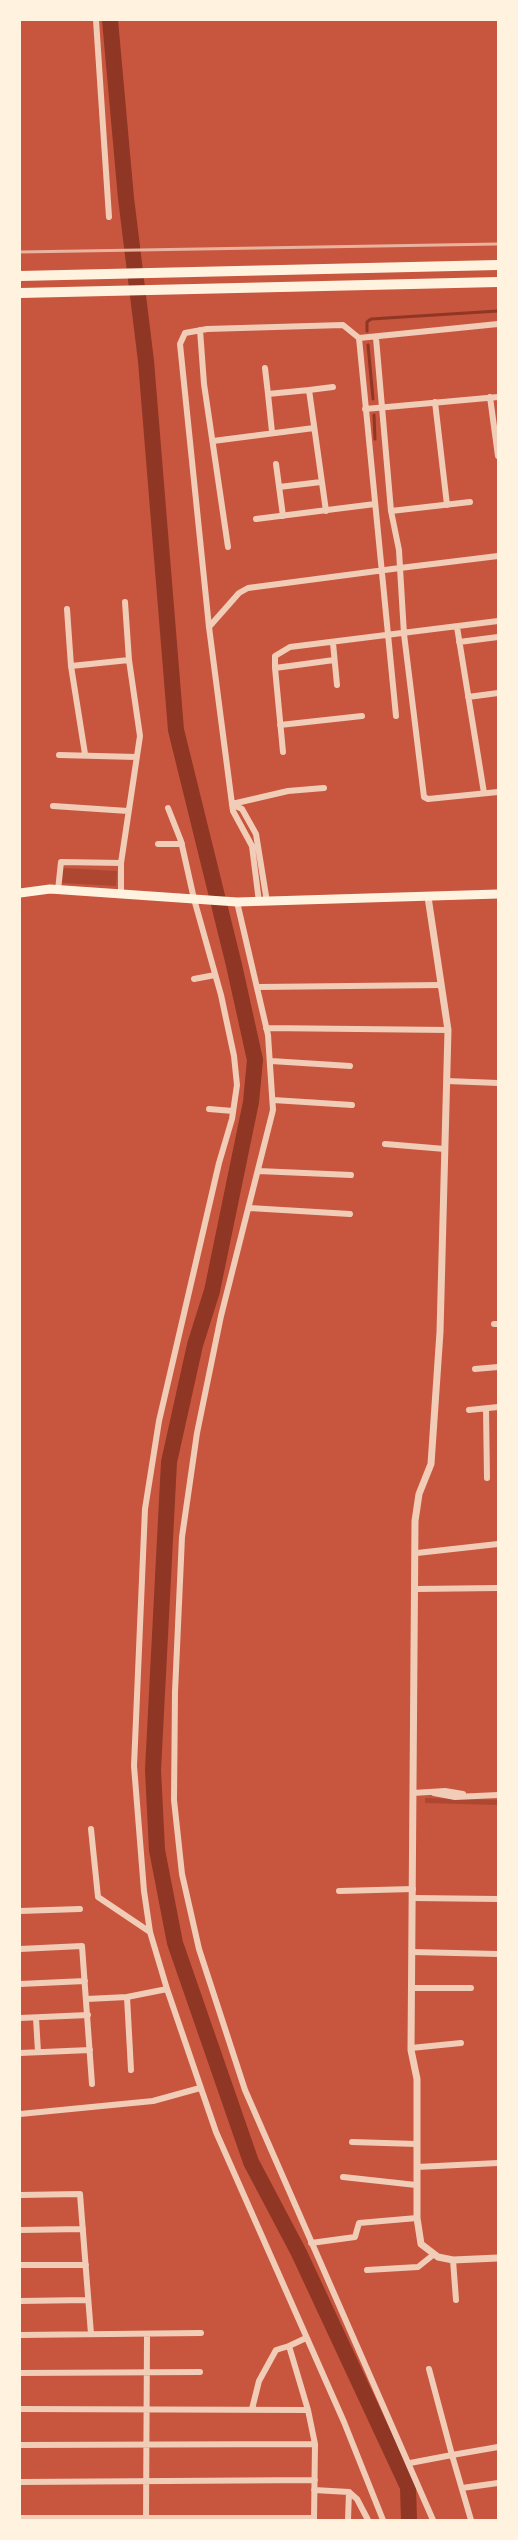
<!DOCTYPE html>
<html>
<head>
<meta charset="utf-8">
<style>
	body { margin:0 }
	#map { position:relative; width:518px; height:2540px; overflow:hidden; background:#c8553d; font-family:"Zilla Slab",serif }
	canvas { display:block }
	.frame { position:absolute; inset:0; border:21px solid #fff3e0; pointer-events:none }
</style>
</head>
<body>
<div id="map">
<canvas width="518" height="2540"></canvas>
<div class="frame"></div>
</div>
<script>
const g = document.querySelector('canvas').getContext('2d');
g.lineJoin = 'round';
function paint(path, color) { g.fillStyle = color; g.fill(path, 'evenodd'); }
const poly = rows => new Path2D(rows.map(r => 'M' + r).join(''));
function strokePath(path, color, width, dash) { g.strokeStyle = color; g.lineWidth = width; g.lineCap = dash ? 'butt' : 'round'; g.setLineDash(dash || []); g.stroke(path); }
paint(poly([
	[63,868,117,871,116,886,62,883],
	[425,1798,498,1800,498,1805,425,1803]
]), '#ae4732');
strokePath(poly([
	[367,331,367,322,371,319,498,311],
	[368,345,373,399],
	[374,415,375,439]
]), '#8f3625', 3);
strokePath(poly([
	[110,20,126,198,146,361,176,730,234,965,255,1060,251,1102,212,1291,195,1345,169,1462,153,1770,157,1850,175,1943,251,2162,299,2253,408,2487,409,2520]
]), '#8f3625', 16);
strokePath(poly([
	[96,20,109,217],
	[200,330,204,384,228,547],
	[359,338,498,324],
	[265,368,268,394],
	[490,397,498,456],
	[435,402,447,505],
	[365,409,498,397],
	[272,432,268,394,309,390],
	[213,441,314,428],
	[276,464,283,516],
	[279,487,321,482],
	[326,511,309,390,333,387],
	[391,511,470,502],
	[256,519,375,504],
	[498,556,400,568,404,634,424,797,428,799,498,792],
	[67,609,71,666],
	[209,627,239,593,248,588,400,568,399,550,391,511,376,338],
	[457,627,484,793],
	[459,642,498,637],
	[333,643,337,685],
	[275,668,275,656,290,647,498,621],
	[468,697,498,693],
	[280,725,362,716],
	[283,752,275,668,334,660],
	[85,754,71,666,129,660],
	[59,755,136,757],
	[232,804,242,809,256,834,267,902],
	[232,804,288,791,324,788],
	[53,806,128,811],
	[168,808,181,841,194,899,221,995,234,1056,237,1085,232,1119,219,1163,159,1421,145,1509,134,1766,144,1891,150,1932,167,1989,216,2132,344,2422,383,2520],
	[158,844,182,844],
	[58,890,61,862,121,863],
	[121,894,121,863,140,736,129,660,125,602],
	[237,902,268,1035,273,1110,221,1316,197,1433,182,1537,175,1692,174,1800,182,1874,199,1949,245,2090,433,2520],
	[259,902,252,846,233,811,232,804,209,627,180,344,185,333,207,329,343,325,359,338,396,716],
	[194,979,215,975],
	[258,987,441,985],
	[266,1028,448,1030],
	[271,1061,350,1066],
	[447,1081,498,1083],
	[273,1100,352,1105],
	[209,1109,233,1111],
	[385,1144,445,1149],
	[258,1171,351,1175],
	[249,1208,350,1214],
	[494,1324,498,1324],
	[475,1369,498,1367],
	[486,1409,487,1478],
	[469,1410,498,1407],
	[417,1553,498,1544],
	[416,1589,498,1588],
	[413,1793,445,1791,463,1794],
	[434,1793,455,1797,498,1795],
	[91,1829,98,1897,150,1932],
	[339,1891,413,1889],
	[413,1898,498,1899],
	[20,1911,80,1909],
	[20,1949,82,1946,92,2084],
	[412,1952,498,1954],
	[20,1984,85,1981],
	[412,1988,471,1988],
	[127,1997,131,2070],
	[87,1999,127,1997,167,1989],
	[20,2018,88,2015],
	[36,2018,38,2052],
	[411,2048,461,2043],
	[20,2053,90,2050],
	[20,2114,153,2101,200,2088],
	[352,2142,417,2144],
	[417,2167,498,2163],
	[343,2177,416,2185],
	[20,2195,80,2194,91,2334],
	[20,2230,83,2229],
	[311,2243,355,2237,359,2223,417,2218],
	[453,2260,456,2300],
	[20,2265,86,2265],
	[367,2270,418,2267,433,2255],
	[20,2301,88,2300],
	[20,2335,201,2333],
	[306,2338,289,2346,308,2410,315,2444,314,2520],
	[429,2369,452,2455,498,2447],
	[20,2373,200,2372],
	[20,2409,308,2410],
	[252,2409,259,2381,276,2350,289,2346],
	[20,2445,315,2444],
	[410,2463,452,2455,471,2520],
	[20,2482,315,2480],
	[462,2488,498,2483],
	[314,2490,349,2492,357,2499,368,2520],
	[20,2518,314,2518],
	[146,2520,147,2334],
	[348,2520,349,2492]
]), '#f1ccb7', 6);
strokePath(poly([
	[428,897,448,1030,440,1332,431,1464,419,1494,415,1521,411,2050,417,2079,417,2218,421,2244,438,2257,453,2260,498,2258]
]), '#f1ccb7', 7);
strokePath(poly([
	[20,893,50,889,237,902,498,894]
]), '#fff3e0', 9);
strokePath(poly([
	[20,276,498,265],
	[20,293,498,282]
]), '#fff3e0', 10);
strokePath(poly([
	[20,252,498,244]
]), '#e9b49f', 3);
</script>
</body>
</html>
